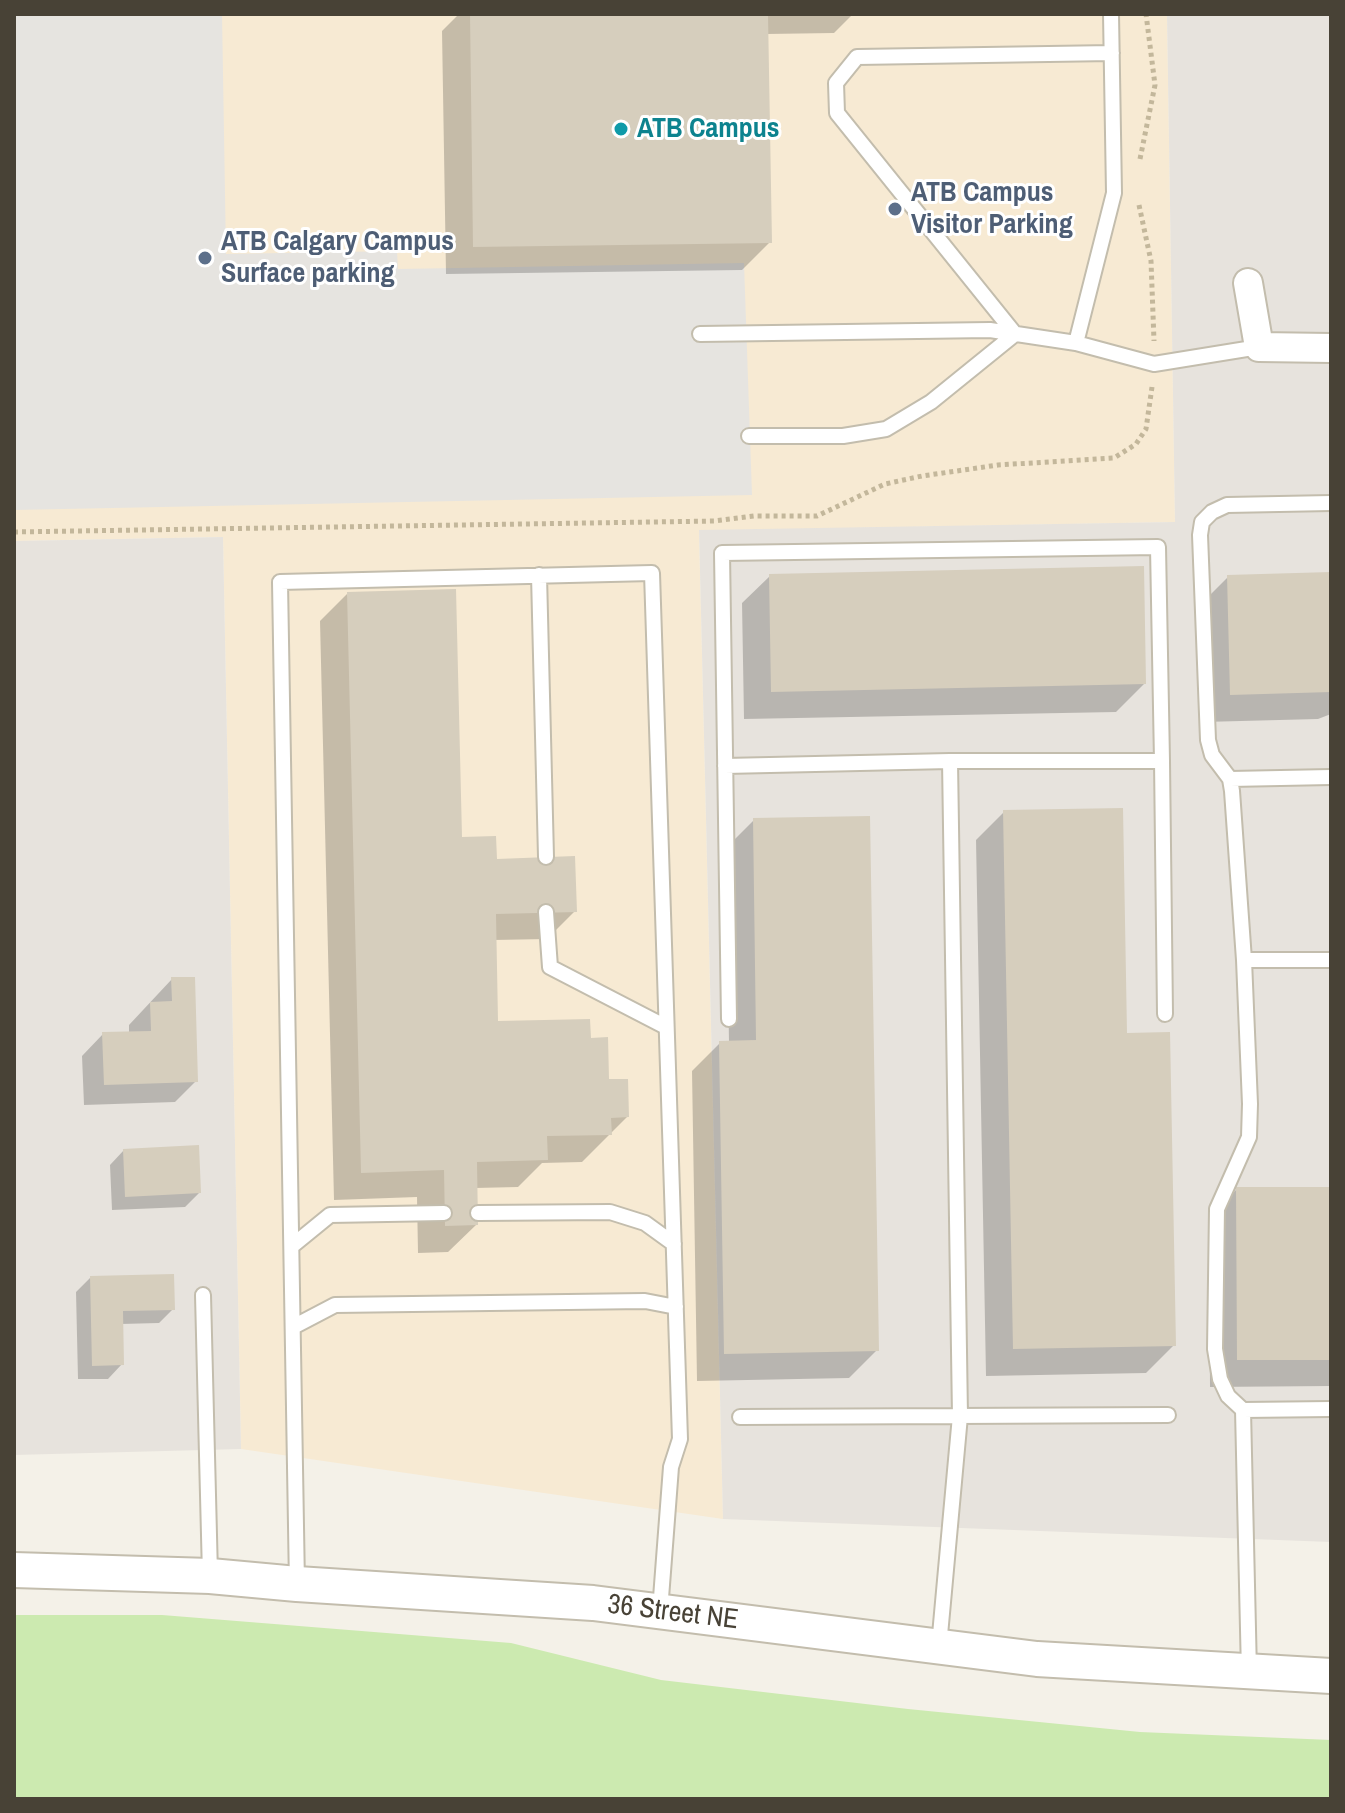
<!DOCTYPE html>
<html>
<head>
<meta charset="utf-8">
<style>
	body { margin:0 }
	#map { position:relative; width:1345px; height:1813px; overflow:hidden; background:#f4f1e8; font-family:"Archivo Narrow",sans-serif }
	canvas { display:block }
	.frame { position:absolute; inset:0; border:16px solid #484236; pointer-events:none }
</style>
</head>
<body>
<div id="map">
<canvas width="1345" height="1813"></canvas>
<div class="frame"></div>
</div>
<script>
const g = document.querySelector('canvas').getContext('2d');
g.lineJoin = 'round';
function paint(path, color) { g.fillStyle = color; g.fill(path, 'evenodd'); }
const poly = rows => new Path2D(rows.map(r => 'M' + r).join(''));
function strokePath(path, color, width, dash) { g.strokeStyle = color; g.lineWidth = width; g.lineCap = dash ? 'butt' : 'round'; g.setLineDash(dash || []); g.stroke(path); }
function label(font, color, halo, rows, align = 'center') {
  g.font = font + ' "Archivo Narrow",sans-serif'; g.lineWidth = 6; g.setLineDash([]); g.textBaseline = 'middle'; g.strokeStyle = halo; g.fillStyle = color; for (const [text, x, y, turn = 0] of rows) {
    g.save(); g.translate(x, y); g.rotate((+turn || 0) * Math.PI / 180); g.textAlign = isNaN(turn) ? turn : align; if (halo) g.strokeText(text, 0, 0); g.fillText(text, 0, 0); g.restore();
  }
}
paint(poly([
	[14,14,1167,14,1175,522,699,531,723,1519,241,1449,223,537,14,541]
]), '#f7ead3');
paint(poly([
	[1167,14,1331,14,1331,1542,723,1519,699,530,1175,522],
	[223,537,241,1449,14,1455,14,541]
]), '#e7e3dd');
paint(poly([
	[14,1615,162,1615,511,1643,661,1680,908,1709,1140,1732,1331,1740,1331,1799,14,1799]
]), '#cceab0');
paint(poly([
	[14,14,222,14,226,254,397,251,398,269,744,263,752,495,14,510]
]), '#e6e4e0');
paint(poly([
	[459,14,853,14,834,33,767,34,770,242,742,270,446,274,442,31],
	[1331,574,1331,714,1318,719,1203,722,1200,605,1228,577],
	[770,576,1144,684,1116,712,744,719,742,603],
	[347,594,460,839,575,911,547,939,494,940,496,1023,589,1040,627,1117,582,1162,542,1163,518,1187,475,1188,476,1225,448,1252,418,1253,417,1197,334,1200,320,621],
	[1004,812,1125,1035,1174,1345,1146,1373,986,1376,976,840],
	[754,820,877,1350,849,1378,697,1381,692,1071,720,1043,729,1043,726,848],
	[172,979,196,1081,175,1102,84,1105,82,1056,103,1034,129,1034,129,1025],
	[124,1150,199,1193,185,1207,112,1210,110,1165],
	[1237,1189,1331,1189,1331,1386,1210,1387,1209,1217],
	[90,1278,173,1309,159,1323,121,1324,122,1364,108,1379,78,1379,76,1292]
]), '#0003');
paint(poly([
	[470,14,768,14,772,243,473,247],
	[1144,566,1146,684,771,692,769,574],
	[1331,572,1331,692,1230,695,1227,575],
	[456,589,462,837,496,836,497,859,575,856,577,912,496,914,498,1021,590,1019,591,1038,608,1037,609,1079,628,1079,629,1117,611,1118,612,1135,547,1136,548,1160,477,1162,478,1225,445,1226,444,1170,361,1173,347,592],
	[1123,808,1127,1033,1170,1032,1176,1346,1013,1349,1003,810],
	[870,816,879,1351,724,1354,719,1041,756,1040,753,818],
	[171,977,195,977,198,1082,104,1085,102,1032,151,1031,150,1002,172,1001],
	[199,1145,201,1193,125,1197,123,1149],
	[1236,1187,1331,1187,1331,1360,1237,1360],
	[174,1274,175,1310,123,1311,124,1365,92,1366,90,1276]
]), '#d6cebd');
const service = poly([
	[700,334,990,330,1076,343,1154,364,1259,347],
	[1076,343,1114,193,1111,14],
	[749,436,843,436,886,429,931,402,1015,334,837,113,836,83,857,57,1112,53],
	[1331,503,1227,505,1212,512,1202,522,1200,535,1208,740,1212,755,1230,779,1232,791,1244,960,1331,960],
	[539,575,546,857],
	[1162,761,1165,1014],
	[725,766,950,761],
	[1230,779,1331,777],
	[546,912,550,967,666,1027],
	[729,1019,722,553,1158,547,1162,761,950,761,960,1416,939,1646],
	[478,1213,610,1212,645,1223,674,1244],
	[292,1246,330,1215,444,1213],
	[203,1295,210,1575],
	[293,1327,335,1305,645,1301,676,1307],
	[1243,1410,1228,1396,1220,1379,1215,1349,1217,1209,1249,1137,1250,1104,1244,960],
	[740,1417,1168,1415],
	[297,1584,280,582,652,573,680,1439,671,1467,660,1611],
	[1249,1673,1243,1410,1331,1409]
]);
const minor = poly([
	[1248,283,1259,347,1331,348]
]);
const tertiary = poly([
	[14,1570,210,1576,297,1584,593,1603,1037,1659,1331,1676]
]);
strokePath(service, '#c3bdad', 18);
strokePath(minor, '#c3bdad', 32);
strokePath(tertiary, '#c3bdad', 38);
strokePath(poly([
	[1140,159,1155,85,1146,14],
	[1139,205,1151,261,1154,341],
	[14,532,714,521,754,516,817,516,885,484,922,476,998,465,1114,458,1136,444,1146,429,1152,387]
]), '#c3b79b', 5, [4, 4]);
strokePath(service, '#fff', 14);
strokePath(minor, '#fff', 28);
strokePath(tertiary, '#fff', 34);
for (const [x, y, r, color] of [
	[621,129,8,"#0f9aa8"],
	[895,209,8,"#5c6f8a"],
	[205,258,8,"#5c6f8a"]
]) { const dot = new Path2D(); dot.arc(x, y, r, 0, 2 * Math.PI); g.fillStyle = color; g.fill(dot); strokePath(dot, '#fff', 3); }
label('bold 28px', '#0d838f', '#fff', [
	["ATB Campus",637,129]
], 'left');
label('bold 28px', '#4e5e75', '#fff', [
	["ATB Campus",911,193],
	["Visitor Parking",911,225],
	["ATB Calgary Campus",221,242],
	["Surface parking",221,274]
], 'left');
label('28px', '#484236', '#fff', [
	["36 Street NE",673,1613,7]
]);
</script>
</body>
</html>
